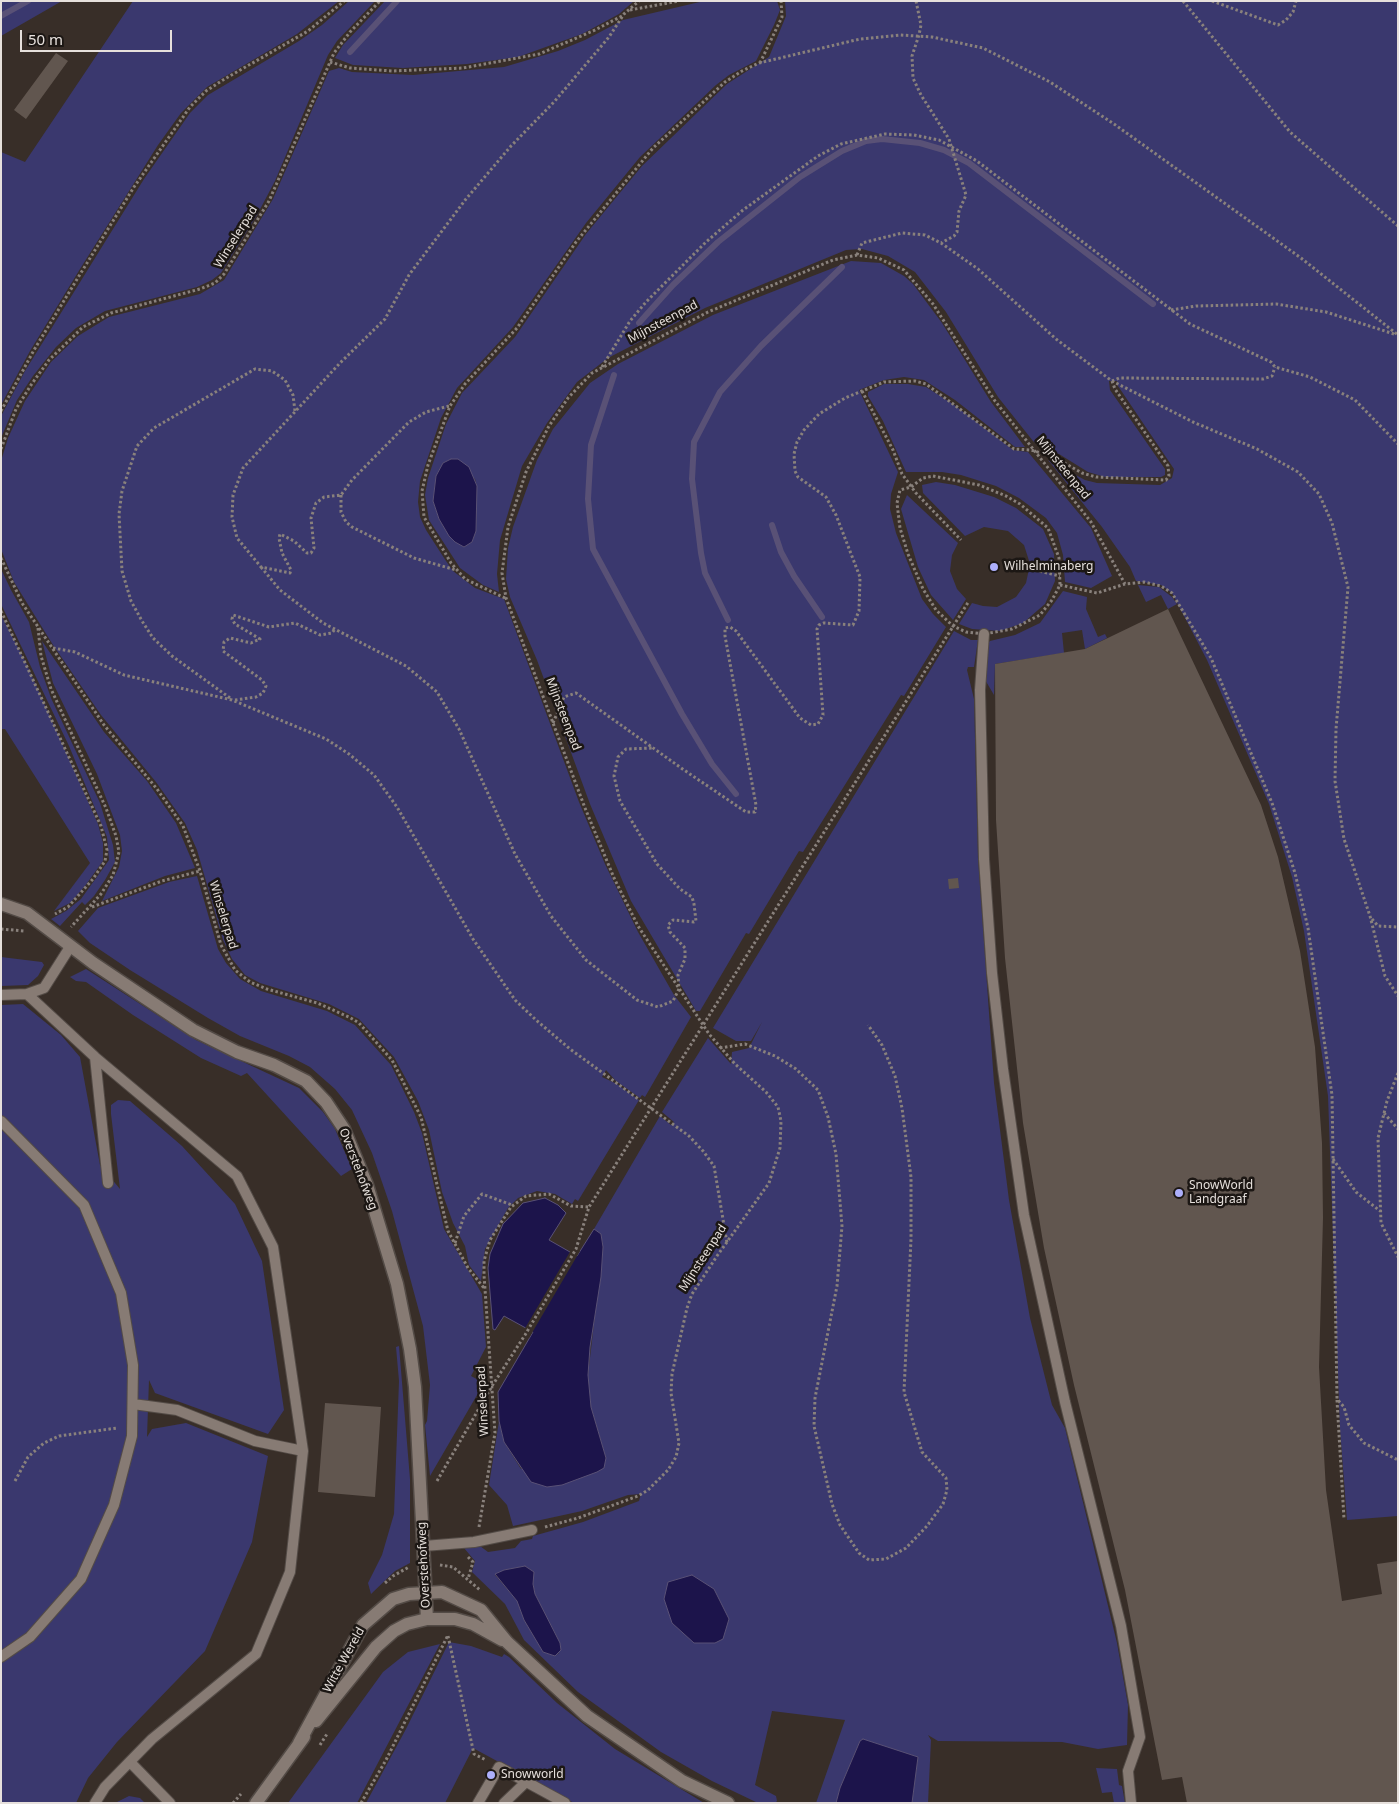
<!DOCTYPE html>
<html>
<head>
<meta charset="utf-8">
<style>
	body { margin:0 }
	#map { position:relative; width:1399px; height:1804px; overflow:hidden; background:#382e28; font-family:"Noto Sans",sans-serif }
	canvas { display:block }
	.frame { position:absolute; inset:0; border:2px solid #e6e0dc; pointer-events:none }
	.scale { position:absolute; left:20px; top:30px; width:152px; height:22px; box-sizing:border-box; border:2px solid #e6e0dc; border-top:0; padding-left:6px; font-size:15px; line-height:18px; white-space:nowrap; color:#e6e0dc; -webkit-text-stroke:4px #1c1714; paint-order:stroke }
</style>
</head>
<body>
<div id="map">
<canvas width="1399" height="1804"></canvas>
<div class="frame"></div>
<div class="scale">50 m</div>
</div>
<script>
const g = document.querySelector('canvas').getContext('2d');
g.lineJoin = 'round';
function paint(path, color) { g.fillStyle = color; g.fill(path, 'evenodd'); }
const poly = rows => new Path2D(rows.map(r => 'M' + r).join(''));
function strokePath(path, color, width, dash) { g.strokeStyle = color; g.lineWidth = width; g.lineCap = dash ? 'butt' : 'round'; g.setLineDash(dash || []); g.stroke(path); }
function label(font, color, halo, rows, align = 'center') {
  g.font = font + ' "Noto Sans",sans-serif'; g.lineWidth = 5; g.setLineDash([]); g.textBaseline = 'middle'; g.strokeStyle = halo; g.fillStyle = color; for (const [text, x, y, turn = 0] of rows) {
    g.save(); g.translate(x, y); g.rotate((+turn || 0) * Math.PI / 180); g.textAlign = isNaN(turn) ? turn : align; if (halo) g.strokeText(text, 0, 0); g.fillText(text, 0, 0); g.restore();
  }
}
paint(poly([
	[1,1,62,1,1,36],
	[133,1,339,1,297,34,207,87,181,113,158,145,80,269,30,351,1,405,1,152,25,162],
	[349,1,375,1,337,41,328,55,275,181,257,215,221,273,212,280,197,287,105,311,76,328,56,347,33,376,17,400,1,438,1,416,25,371,144,179,190,113,208,95,299,41,322,25],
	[385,1,634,1,619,14,582,34,518,57,467,64,403,68,353,65,335,58,343,45],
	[704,1,777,1,780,10,774,25,756,61,729,75,716,85,640,157,586,223,513,327,457,388,441,418,420,481,418,502,420,517,426,530,446,561,453,571,475,588,504,599,579,802,605,864,638,932,674,995,691,1017,645,1097,642,1095,640,1098,616,1081,606,1070,602,1077,617,1084,639,1100,578,1201,575,1199,572,1204,555,1194,537,1191,518,1198,508,1208,485,1249,481,1281,469,1265,465,1246,453,1223,442,1192,429,1130,418,1101,394,1057,359,1019,329,1004,260,983,245,975,232,959,223,940,197,850,185,823,156,782,101,715,53,645,14,582,1,549,1,461,8,438,25,401,51,362,78,336,109,317,200,294,224,280,273,199,329,71,339,68,352,72,413,75,504,67,558,51,585,40,623,20],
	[785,1,1398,1,1398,1516,1347,1520,1340,1429,1328,1096,1304,931,1292,877,1269,804,1207,660,1172,593,1161,585,1136,581,1130,567,1102,527,1048,460,1085,480,1097,483,1160,485,1172,478,1174,469,1118,386,1117,381,1109,381,1110,390,1165,469,1165,475,1161,477,1105,477,1088,472,1059,454,1040,447,1033,441,998,397,946,312,915,272,888,256,862,249,846,250,705,308,608,358,577,382,547,423,522,466,500,540,497,574,499,592,483,585,460,568,429,520,425,495,428,478,446,424,462,393,515,337,586,234,642,166,727,84,769,57,786,16],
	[451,459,475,479,477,486,476,531,472,542,464,547,449,536,439,519,433,501,436,476,443,463],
	[851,261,881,263,904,276,913,284,942,323,991,402,1025,447,1015,447,955,400,924,380,904,377,884,380,859,390,898,472,891,494,890,509,896,533,922,599,933,614,946,627,904,696,901,695,803,852,799,851,749,934,746,933,700,1011,696,1011,631,901,590,804,537,660,510,597,506,579,508,548,513,527,537,460,553,429,590,383,618,364,713,315],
	[884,384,908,384,926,387,953,404,1013,450,1028,452,1091,528,1112,576,1091,588,1065,582,1063,555,1057,533,1046,518,1019,498,996,486,961,475,942,472,906,472,883,421,868,396,868,392],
	[936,482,955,485,994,497,1016,508,1043,529,1054,554,1055,581,1045,604,1023,623,1000,631,972,629,959,624,972,603,983,606,997,607,1016,597,1026,583,1030,564,1024,545,1008,531,984,527,965,536,923,493,922,485],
	[907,495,958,543,952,555,950,571,957,589,966,599,953,620,931,595,918,567,901,509],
	[1,569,11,590,29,622,40,667,51,698,100,803,113,845,115,862,105,880,94,896,85,905,82,902,60,926,51,919,66,911,81,899,109,860,107,837,69,746,1,604],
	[1138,585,1159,587,1172,597,1177,604,1168,609,1161,595,1146,602],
	[1063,591,1087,597,1086,609,1098,637,1105,634,1107,638,1085,649,1082,630,1062,633,1064,653,995,664,994,695,984,678,984,647,990,641,1015,635,1040,623],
	[1,615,26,663,98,824,103,843,103,861,85,886,70,903,54,911,90,863,5,729,1,729],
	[954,631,971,640,978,640,974,667,968,667,967,670,974,699,978,858,994,1083,1009,1200,1030,1318,1052,1405,1065,1428,1117,1643,1128,1705,1127,1745,1098,1749,1062,1742,938,1741,928,1735,931,1740,928,1803,912,1803,918,1757,863,1740,860,1741,840,1788,836,1803,816,1803,845,1720,772,1711,755,1785,776,1796,777,1801,775,1803,758,1803,712,1781,661,1752,578,1692,524,1640,505,1604,472,1572,475,1561,464,1548,480,1546,488,1552,515,1548,521,1541,532,1539,533,1536,583,1522,639,1501,641,1494,628,1495,582,1511,513,1526,507,1505,489,1485,499,1421,504,1442,521,1469,606,1458,591,1407,588,1375,603,1247,601,1234,594,1229,660,1116,671,1125,674,1122,662,1112,708,1038,731,1064,732,1052,749,1048,762,1022,751,1041,736,1041,713,1028],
	[525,1566,534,1572,533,1584,535,1594,560,1643,559,1653,555,1656,543,1652,524,1620,517,1601,495,1575,504,1570],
	[42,641,104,732,147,781,176,823,195,868,165,876,102,901,119,867,122,851,120,835,97,774,53,683],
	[197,876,218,949,226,963,240,979,261,991,327,1011,355,1025,391,1065,414,1112,422,1133,444,1229,482,1294,486,1347,471,1376,484,1383,430,1476,425,1425,427,1421,430,1385,423,1326,392,1211,372,1153,352,1110,335,1089,310,1067,289,1056,240,1036,208,1018,130,970,90,943,78,931,98,908,169,882],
	[1,957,42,962,44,965,38,976,28,985,1,986],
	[86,969,196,1040,299,1088,323,1112,335,1129,352,1169,341,1176,247,1073,241,1076,201,1058,133,1015,86,982,76,981,70,977],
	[23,1004,61,1035,80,1057,100,1165,120,1189,111,1114,111,1105,118,1100,130,1101,182,1146,235,1204,262,1261,284,1410,268,1434,155,1393,149,1380,147,1437,152,1429,186,1423,268,1456,252,1542,205,1651,117,1742,88,1778,76,1803,1,1803,1,1005],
	[399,1346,410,1479,410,1563,395,1571,371,1594,368,1583,382,1555,394,1514,399,1381,396,1347],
	[449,1642,471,1646,502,1657,504,1654,509,1657,557,1703,615,1749,704,1803,574,1803,473,1748,445,1803,366,1803,406,1729],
	[440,1644,357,1803,288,1803,383,1672,408,1652],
	[1096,1768,1117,1769,1119,1785,1122,1786,1125,1803,1114,1803,1112,1792,1102,1793],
	[129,1796,140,1798,145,1803,115,1803]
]), '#3a386e');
const water = poly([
	[451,459,458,459,469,467,477,486,476,531,472,542,464,547,455,542,449,536,439,519,433,501,436,476,443,463,451,459],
	[545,1198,558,1205,566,1213,549,1240,577,1256,594,1229,601,1234,603,1247,601,1277,590,1347,588,1375,591,1407,606,1458,604,1468,597,1472,562,1485,547,1487,531,1482,504,1442,499,1421,498,1392,533,1332,504,1316,495,1330,493,1329,488,1268,490,1254,503,1224,523,1203,545,1198],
	[525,1566,534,1572,533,1584,535,1594,560,1643,561,1650,555,1656,543,1652,524,1620,517,1601,495,1574,504,1570,525,1566],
	[692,1575,714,1589,729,1619,723,1639,715,1643,694,1643,672,1623,664,1599,668,1582,692,1575],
	[863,1739,918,1757,912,1803,836,1803,840,1788,860,1741,863,1739]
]);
paint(water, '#1c144b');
strokePath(water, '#595176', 1);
paint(poly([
	[571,1250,576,1253,578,1250,580,1251,529,1338,527,1337,530,1333,524,1330]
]), '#382e28');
strokePath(poly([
	[1,16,28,1],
	[350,52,397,1],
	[639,323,673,285,718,242,800,177,842,151,866,141,882,139,920,143,944,150,969,163,1153,304],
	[614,375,591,445,588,499,593,549,682,714,712,764,736,794],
	[772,525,781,552,794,576,822,617],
	[728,620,705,573,701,553,692,479,694,442,720,392,761,346,842,267]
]), '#595176', 6);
paint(poly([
	[56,53,68,61,26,119,14,110],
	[1168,609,1261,805,1278,857,1300,951,1315,1047,1322,1143,1323,1218,1319,1367,1326,1490,1342,1601,1382,1594,1377,1564,1398,1561,1398,1803,1187,1803,1182,1777,1162,1780,1125,1590,1074,1385,1044,1248,1023,1123,1005,958,996,820,995,664,1085,649],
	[958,878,959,888,949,889,948,879],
	[325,1403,381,1407,375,1497,318,1492]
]), '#61564f');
const lane = poly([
	[984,634,980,690,984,859,992,973,1003,1069,1024,1215,1065,1402,1121,1626,1140,1737,1128,1771,1131,1803],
	[27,994,95,1057,237,1176,273,1247,303,1451,290,1572,256,1654,152,1739,105,1787,95,1803],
	[1,995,27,994,44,988,70,947],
	[95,1057,108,1183],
	[1,1121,84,1205,121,1293,133,1365,132,1436,114,1505,81,1579,30,1637,1,1657],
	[133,1404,177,1410,255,1441,303,1451],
	[424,1546,474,1542,532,1530],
	[130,1762,170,1803],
	[478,1803,499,1767,565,1803],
	[504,1803,526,1782]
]);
const street = poly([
	[1,904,27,913,93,963,193,1030,237,1052,274,1065,306,1081,326,1102,344,1129,367,1185,397,1284,410,1349,415,1387,427,1619],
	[316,1721,376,1647,394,1631,407,1624,427,1619,455,1619,473,1624,502,1640],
	[299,1743,363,1625,393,1599,409,1594,442,1592,481,1610,507,1642,587,1716,682,1781,728,1803],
	[256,1803,304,1737]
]);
strokePath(lane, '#534b46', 12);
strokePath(street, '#534b46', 15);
strokePath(poly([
	[916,1,921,25,919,35,912,56,913,78,921,95,949,139,966,195,959,211,957,232,954,236,941,243],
	[1183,1,1290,132,1398,226],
	[1212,1,1278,25,1286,20,1293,12,1296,1],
	[630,10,679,1],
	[330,62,350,68,392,71,463,68,539,54,593,31,624,15],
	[760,63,782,17,781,1],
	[857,255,862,243,902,233,925,235,941,243,978,269,1056,339,1112,381,1193,422,1257,449,1298,472,1319,494,1332,523,1348,587,1336,729,1335,781,1344,839,1370,916,1385,976,1398,996],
	[1171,310,1196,306,1276,304,1326,312,1394,334],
	[602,367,630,321,646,302,706,242,743,210,818,156,841,144,885,134,914,135,939,140,977,161,1190,324,1271,362,1275,367,1310,377,1355,400,1398,444],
	[1112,381,1119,378,1263,379,1272,376,1275,367],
	[862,391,893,450,902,474,916,493,961,540],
	[449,406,426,412,409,422,352,480,341,495,324,497,316,503,311,518,314,548,311,553,307,553,294,541,280,534,279,538,282,553,291,570,290,573,261,567,237,538,232,517,233,495,243,468,340,363,385,319,409,275,466,199,511,146,554,102,609,37,624,14,639,1],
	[1,411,34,350,79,276,134,187,190,107,206,91,223,80,308,31,344,1],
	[1,449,16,409,31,385,49,360,83,327,111,313,200,289,215,283,224,274,269,201,334,53,350,32,380,1],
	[933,476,979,485,1006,496,1020,504,1048,528,1059,558,1060,585,1052,600,1040,615,1012,629,984,634,966,632,953,626,936,610,923,589,908,554,900,528,897,503,900,490,911,487,923,478,933,476],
	[341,495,341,512,346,522,352,527,414,558,456,570],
	[1,558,22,603,104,725,157,789,183,826,200,871,221,945,235,970,250,982,267,989,317,1003,349,1017,359,1023,392,1060,421,1117,448,1231,468,1268,484,1288],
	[261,567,280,590,323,623,406,666,437,692,459,729,515,854,551,916,586,960,637,1000,658,1007,673,1001,679,989,678,975,685,959,685,948,670,932,668,925,673,920,694,922,696,921,694,904,692,897,680,889,657,864,620,801,614,776,618,757,626,749,654,748],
	[1030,569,1060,576],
	[1060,585,1097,593,1125,584,1144,582,1161,586,1172,593,1211,658,1272,803,1295,873,1308,928,1332,1095,1337,1399,1344,1407,1349,1425,1364,1443,1398,1460],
	[505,598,465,579,451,563,424,517,422,491,428,465,450,406,465,384,517,328,576,242,653,148,725,82,742,71,759,63,860,39,900,35,932,37,983,48,1050,82,1114,124,1301,258,1398,335],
	[1,611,101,826,107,850,105,861,93,879,68,907,55,914],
	[38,628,41,656,51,689,106,808,116,836,119,852,113,875,101,894,71,927],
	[53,648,75,652,124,675,232,700,326,739,349,754,374,775,397,807,473,939,515,1000,536,1020,570,1049,689,1136,703,1151,714,1166,727,1243],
	[230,698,172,656,153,638,142,621,131,601,122,571,119,514,122,491,137,446,154,428,255,369,272,371,285,380,293,395,295,411],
	[235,700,256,697,263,693,266,686,262,680,223,651,224,642,230,638,251,643,260,639,235,624,232,619,233,615,269,627,295,623,320,635,332,633,335,629],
	[553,723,564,697,576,693,684,770,746,812,755,812,756,805,725,636,725,628,730,627,736,631,800,718,811,725,818,724,823,715,817,629,819,625,824,623,853,625,859,611,860,577,836,515,826,497,798,477,795,471,794,454,797,442,804,430,819,414,845,398,884,382,915,381,926,384,1014,449,1031,450,1054,457,1082,473,1096,477,1166,480,1169,476,1168,466,1115,389,1112,381],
	[92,907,162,881,200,871],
	[1372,919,1378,926,1398,927],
	[1,929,24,931],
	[720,1048,745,1044,775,1056,796,1069,818,1090,828,1117,836,1154,842,1226,837,1286,815,1398,814,1426,832,1504,840,1525,859,1553,869,1560,886,1559,906,1548,927,1526,943,1504,947,1490,946,1478,922,1452,904,1392,911,1239,911,1177,902,1108,895,1076,882,1045,868,1025],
	[1398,1073,1387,1101,1378,1138,1381,1223,1398,1257],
	[1384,1113,1398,1129],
	[1333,1159,1356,1192,1380,1211],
	[455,1243,464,1216,482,1194,512,1205],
	[1337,1400,1344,1519],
	[15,1481,28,1457,44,1443,59,1436,117,1428],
	[437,1481,492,1386,525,1335,576,1249,589,1207,969,601],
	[479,1527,495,1433,484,1275,484,1261,490,1240,511,1207,526,1196,549,1194,571,1206,589,1207],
	[545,1527,578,1518,638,1496,648,1490,668,1470,676,1457,679,1443,671,1393,672,1374,687,1308,692,1294,717,1256,769,1183,780,1148,781,1121,778,1107,766,1092,735,1064,709,1034,638,926,614,878,585,808,506,598,502,573,508,527,526,472,549,426,568,398,592,373,708,312,833,260,857,255,878,258,904,270,933,304,995,401,1091,522,1125,584],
	[468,1557,473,1562,468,1579],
	[440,1565,453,1567,480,1590],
	[385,1583,393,1576,409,1567],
	[448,1636,474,1754,486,1760],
	[320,1745,327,1734],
	[233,1803,241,1794],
	[361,1803,386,1760,448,1635]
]), '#89817c', 3, [2.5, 2.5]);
strokePath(lane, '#877b74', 10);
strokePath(street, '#877b74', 12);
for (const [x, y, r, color] of [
	[994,567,5,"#adaffb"],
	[1179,1193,5,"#adaffb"],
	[491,1775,5,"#adaffb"]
]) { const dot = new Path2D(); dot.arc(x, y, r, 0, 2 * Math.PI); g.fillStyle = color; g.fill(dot); strokePath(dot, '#1c1714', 2); }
label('12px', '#e6e0dc', '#1c1714', [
	["Winselerpad",236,237,-58],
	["Mijnsteenpad",663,322,-28],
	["Mijnsteenpad",1063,468,51],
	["Mijnsteenpad",563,714,69],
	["Winselerpad",223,915,73],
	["Overstehofweg",358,1169,69],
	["Mijnsteenpad",703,1258,-57],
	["Winselerpad",483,1401,-93],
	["Overstehofweg",424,1565,-93],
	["Witte Wereld",344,1660,-61]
]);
label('12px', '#e6e0dc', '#1c1714', [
	["Wilhelminaberg",1004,567],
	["SnowWorld",1189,1186],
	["Landgraaf",1189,1200],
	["Snowworld",501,1775]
], 'left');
</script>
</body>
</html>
